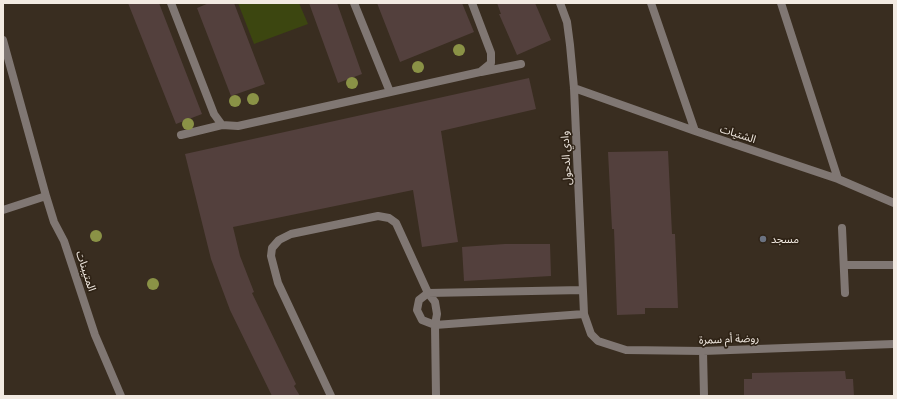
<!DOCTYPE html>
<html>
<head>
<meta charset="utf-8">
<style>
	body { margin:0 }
	#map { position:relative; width:897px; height:399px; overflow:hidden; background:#392d20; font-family:Ubuntu,sans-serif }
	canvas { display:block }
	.frame { position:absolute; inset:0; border:4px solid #f2eae2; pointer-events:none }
</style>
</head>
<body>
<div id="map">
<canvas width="897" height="399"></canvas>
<div class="frame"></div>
</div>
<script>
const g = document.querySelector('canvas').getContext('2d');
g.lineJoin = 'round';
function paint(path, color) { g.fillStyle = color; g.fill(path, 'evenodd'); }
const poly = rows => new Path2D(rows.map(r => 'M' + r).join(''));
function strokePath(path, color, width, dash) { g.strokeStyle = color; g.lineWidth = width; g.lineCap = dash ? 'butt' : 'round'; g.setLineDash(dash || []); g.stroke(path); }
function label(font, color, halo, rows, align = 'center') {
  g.font = font + ' Ubuntu,"Noto Sans Arabic",sans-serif'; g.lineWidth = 3.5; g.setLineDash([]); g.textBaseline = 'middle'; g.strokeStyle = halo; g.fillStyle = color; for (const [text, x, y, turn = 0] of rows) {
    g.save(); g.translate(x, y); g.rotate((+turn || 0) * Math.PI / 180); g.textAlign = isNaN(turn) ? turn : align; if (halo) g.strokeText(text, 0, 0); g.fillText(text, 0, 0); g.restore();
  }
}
paint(poly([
	[238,3,299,3,308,24,254,44]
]), '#3c4610');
paint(poly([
	[128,3,159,3,202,114,176,124],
	[209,3,234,3,265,84,231,96,197,8],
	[309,3,337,3,362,74,338,83],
	[377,3,462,3,474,32,400,62],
	[497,3,535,3,551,40,517,55,499,14,501,14],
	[529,78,536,109,441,131,458,242,422,247,413,190,233,227,240,256,254,292,252,293,296,384,294,386,300,396,272,396,230,310,211,259,185,154],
	[668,151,672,234,675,234,678,308,645,308,645,314,617,315,614,229,612,229,608,152],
	[505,244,550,244,551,276,464,281,462,247],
	[845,371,846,379,853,379,854,396,744,396,744,379,752,379,752,373]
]), '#53403d');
strokePath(poly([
	[842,228,845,293],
	[844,265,894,265]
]), '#807773', 8);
strokePath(poly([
	[171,3,214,114,222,125,238,126,480,72,491,63,491,53,472,3],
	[354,3,390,92],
	[560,3,567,22,570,45,574,88,584,314,591,334,598,341,626,350,703,351,894,344],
	[651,3,695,131],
	[781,3,838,179],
	[3,40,46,196],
	[481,72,521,64],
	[574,88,695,131,838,179,894,203],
	[181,135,222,125],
	[3,210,46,196,54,222,64,241,95,335,121,396],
	[583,290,428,293,419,300,417,310,422,320,435,325,584,314],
	[703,351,704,396],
	[331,396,278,283,271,256,272,248,279,240,291,234,378,216,389,218,396,223,428,293,435,302,437,314,435,325,436,396]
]), '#807773', 8);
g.fillStyle = '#8a9246';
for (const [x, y] of [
	[459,50],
	[418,67],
	[352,83],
	[253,99],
	[235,101],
	[188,124],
	[96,236],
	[153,284]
]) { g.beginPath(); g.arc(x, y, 6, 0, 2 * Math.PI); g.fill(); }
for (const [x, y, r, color] of [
	[763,239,4,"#6b7280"]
]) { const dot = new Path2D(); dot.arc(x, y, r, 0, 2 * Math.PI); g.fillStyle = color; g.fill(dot); strokePath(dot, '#2f2316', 1.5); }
label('11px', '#f2eae2', '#2f2316', [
	["الشتيات",738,134,18],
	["وادي الدحول",566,158,-93],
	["المتيبنات",86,271,72],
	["روضة أم سمرة",729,339,-2]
]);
label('11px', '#f2eae2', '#2f2316', [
	["مسجد",771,239]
], 'left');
</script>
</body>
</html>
